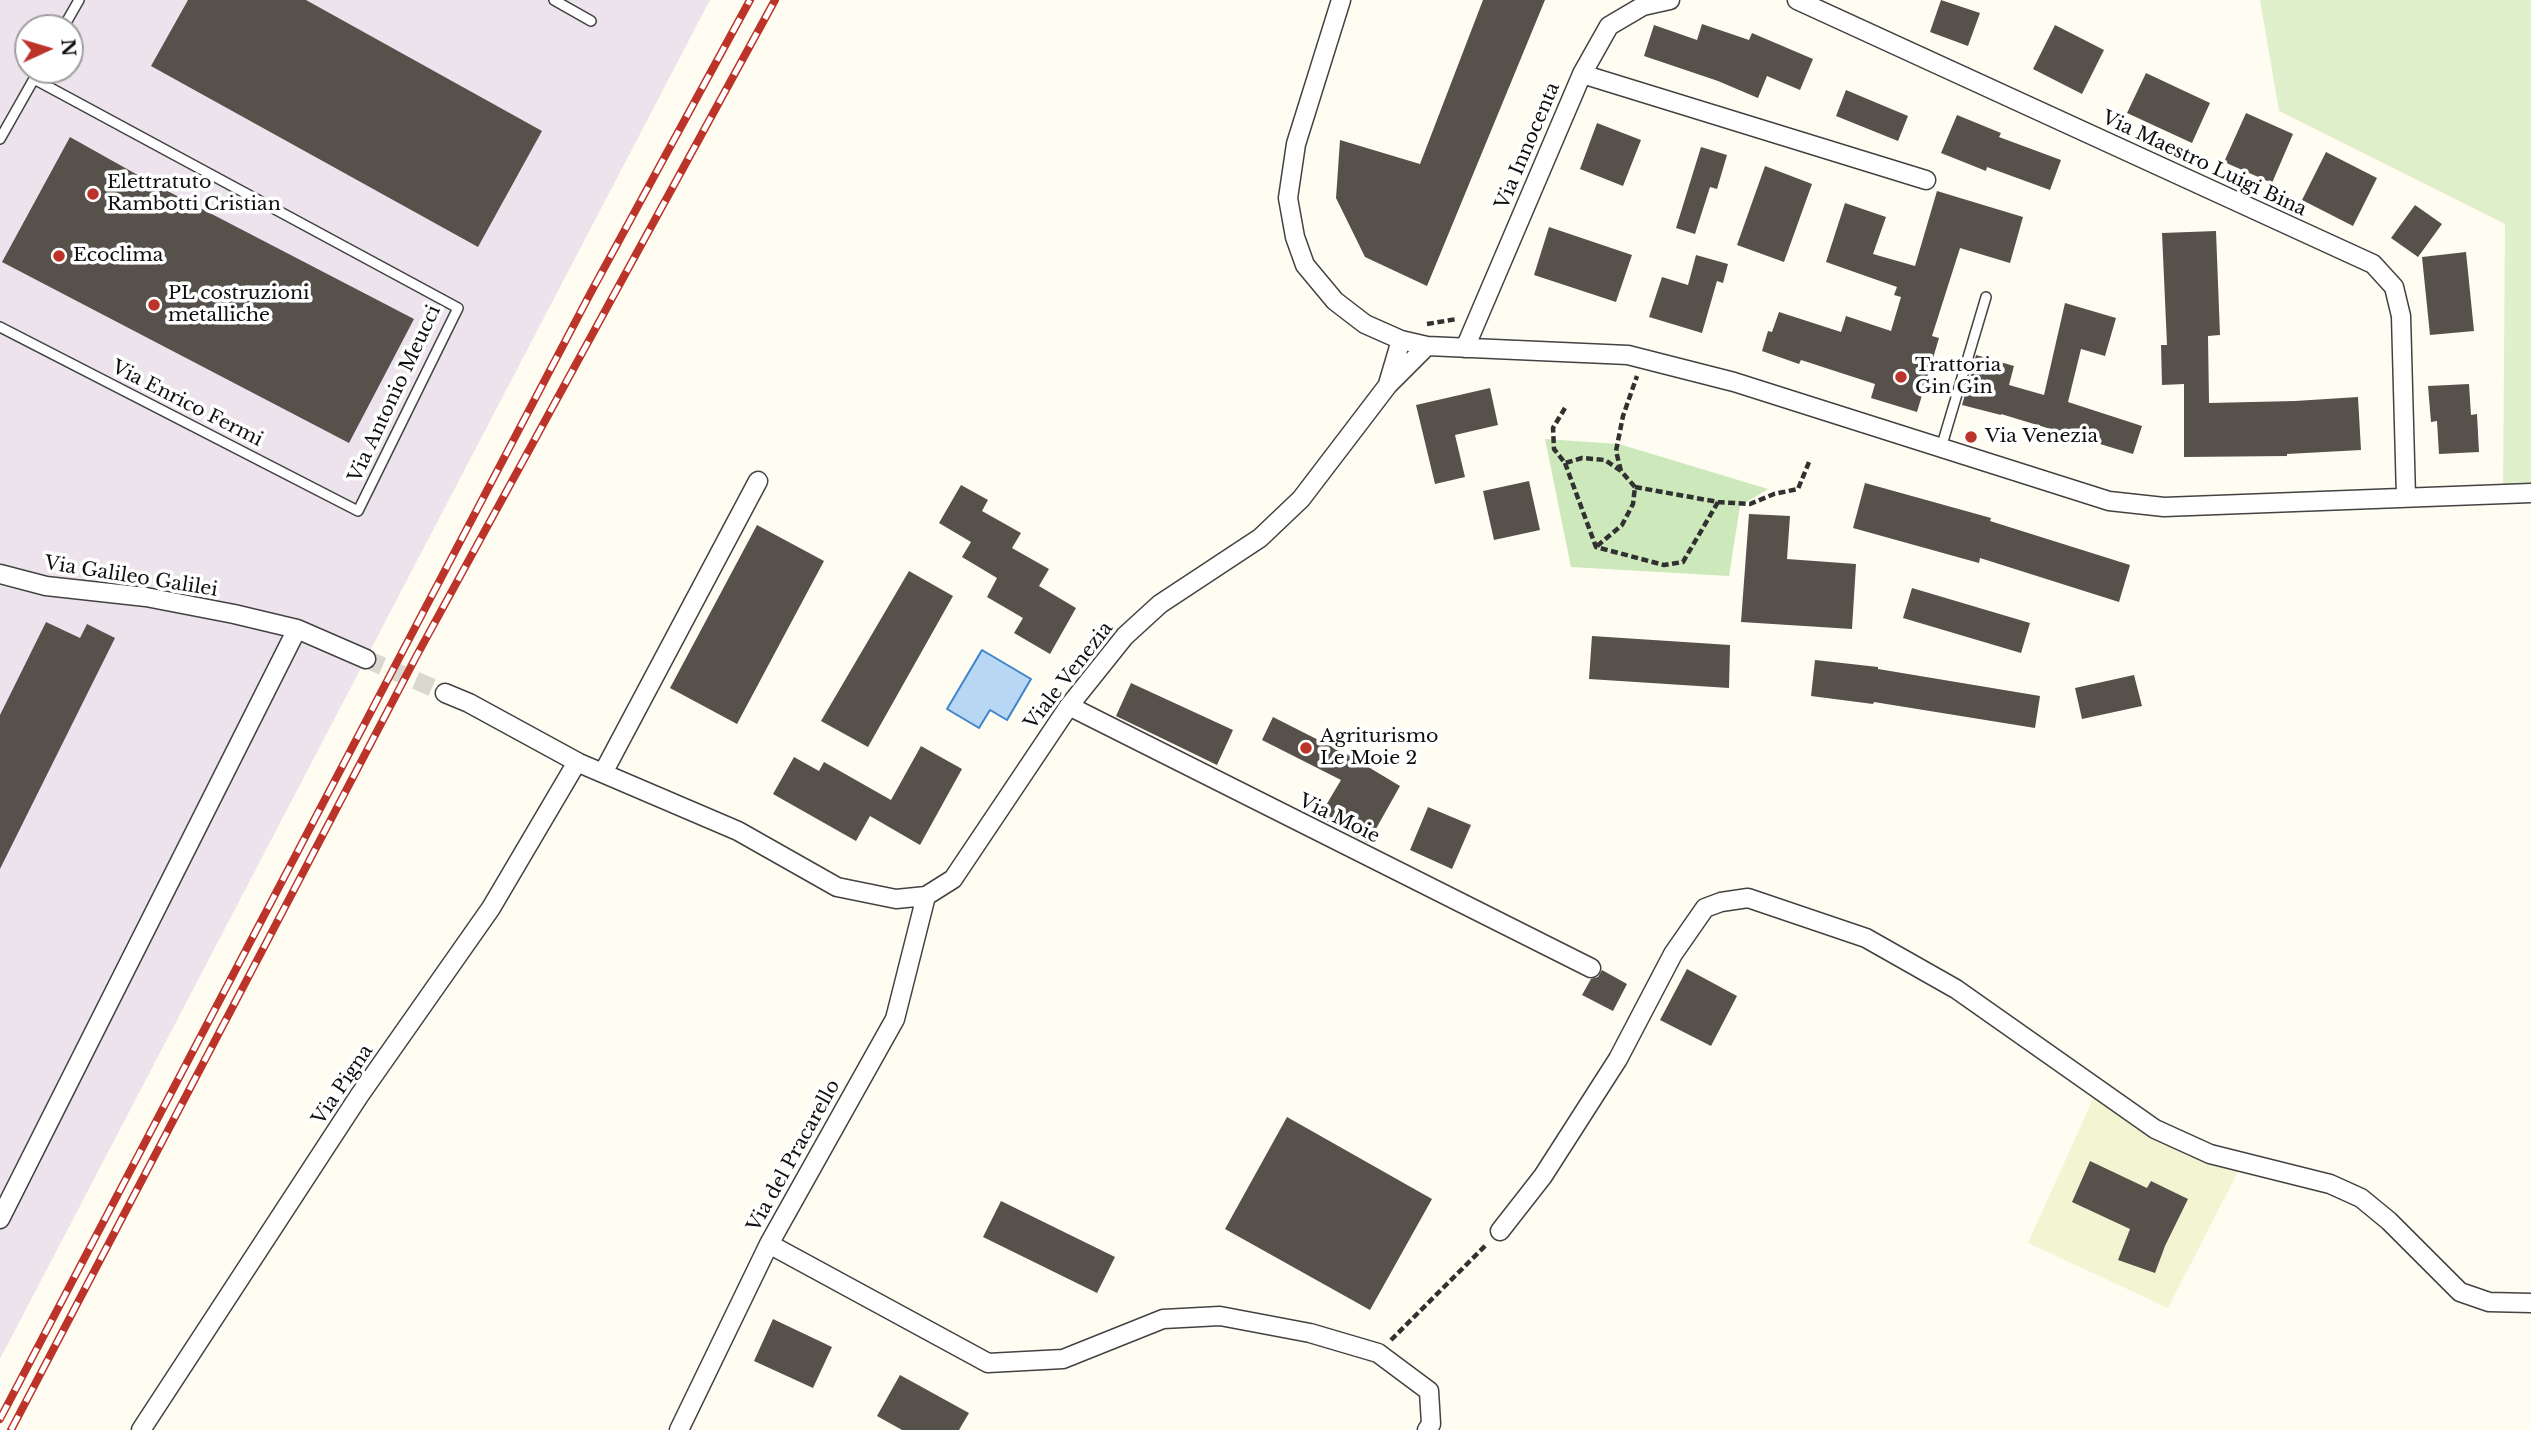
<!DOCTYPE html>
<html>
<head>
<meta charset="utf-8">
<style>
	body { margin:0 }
	#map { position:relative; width:2531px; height:1430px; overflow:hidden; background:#fffdf1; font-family:"Libre Baskerville",serif }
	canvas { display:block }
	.north { position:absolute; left:14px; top:14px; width:70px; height:70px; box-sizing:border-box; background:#fff; border:2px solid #9f9f9f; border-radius:50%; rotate:86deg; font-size:19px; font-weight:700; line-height:28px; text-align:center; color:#0f0f0f }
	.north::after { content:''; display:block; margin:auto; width:24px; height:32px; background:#bc332a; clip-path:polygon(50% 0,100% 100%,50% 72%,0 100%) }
</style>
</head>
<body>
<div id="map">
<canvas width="2531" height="1430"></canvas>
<div class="north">N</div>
</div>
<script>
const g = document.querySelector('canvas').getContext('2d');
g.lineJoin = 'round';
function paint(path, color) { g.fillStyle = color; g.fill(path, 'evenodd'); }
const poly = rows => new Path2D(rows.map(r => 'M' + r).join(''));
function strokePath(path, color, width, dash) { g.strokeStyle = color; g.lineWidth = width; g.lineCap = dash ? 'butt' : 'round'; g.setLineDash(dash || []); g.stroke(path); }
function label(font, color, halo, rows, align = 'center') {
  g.font = font + ' "Libre Baskerville",serif'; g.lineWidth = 7; g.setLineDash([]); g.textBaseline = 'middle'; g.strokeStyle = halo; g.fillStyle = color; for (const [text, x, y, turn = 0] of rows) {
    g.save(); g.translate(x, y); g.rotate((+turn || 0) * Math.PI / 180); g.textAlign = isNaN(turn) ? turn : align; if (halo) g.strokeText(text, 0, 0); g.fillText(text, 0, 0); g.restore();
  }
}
paint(poly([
	[0,0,710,0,0,1359],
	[28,28,70,28,70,70,28,70]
]), '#ede3ed');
paint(poly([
	[2097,1090,2155,1129,2243,1162,2168,1308,2028,1243]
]), '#f3f4d1');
paint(poly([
	[1545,439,1619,444,1768,489,1740,506,1729,576,1571,567]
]), '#cde9bb');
paint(poly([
	[2260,0,2531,0,2531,493,2503,494,2505,224,2279,111]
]), '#e0f0cc');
const water = poly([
	[982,650,1031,679,1007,720,990,710,979,728,947,709,982,650]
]);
paint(water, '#b7d7f5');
strokePath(water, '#3f83ca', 2);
paint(poly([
	[188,0,306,0,542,131,478,247,151,66],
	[1483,0,1545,0,1427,286,1365,257,1336,198,1340,140,1420,164],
	[1941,0,1980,13,1968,46,1930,32],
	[1702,24,1749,40,1752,33,1813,59,1800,90,1767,76,1758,98,1718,81,1644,56,1654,25,1697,40],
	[2055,25,2104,50,2082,94,2033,69],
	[2146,73,2210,103,2192,143,2127,113],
	[1846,90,1908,116,1898,141,1836,116],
	[2246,113,2293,134,2272,183,2224,162],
	[1957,115,2001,133,1999,137,2061,160,2050,190,1987,167,1986,171,1941,153],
	[1597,123,1641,140,1623,186,1580,169],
	[70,137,152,183,414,319,349,443,2,262],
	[1701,147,1727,155,1717,189,1710,187,1695,234,1676,228],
	[2326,152,2377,178,2353,226,2302,200],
	[1765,166,1812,184,1784,262,1737,245],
	[1937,191,2023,217,2010,263,1960,248,1932,336,1939,338,1917,412,1871,398,1875,384,1801,360,1799,364,1762,351,1768,331,1772,332,1779,312,1841,332,1846,316,1891,331,1901,297,1894,295,1897,287,1826,262,1845,203,1886,217,1873,254,1915,266],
	[2415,205,2442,224,2418,257,2391,238],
	[1549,227,1632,255,1616,302,1534,275],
	[2216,231,2220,335,2208,336,2209,403,2295,401,2358,397,2361,450,2287,454,2287,456,2184,457,2184,384,2162,385,2161,345,2167,345,2162,233],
	[2466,252,2474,331,2430,335,2422,257],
	[1696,255,1728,264,1723,283,1717,281,1702,333,1649,317,1662,277,1688,285],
	[2065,303,2116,318,2105,356,2081,349,2068,402,2142,426,2133,454,2001,414,2001,415,1962,405,1976,355,2014,366,2009,385,2044,395],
	[2469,384,2471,415,2477,414,2479,452,2439,454,2437,421,2431,422,2428,386],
	[1490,388,1498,425,1455,435,1465,477,1435,484,1416,405],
	[1529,481,1540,530,1494,540,1483,491],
	[1865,483,1991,518,1990,521,2130,565,2119,602,1980,558,1979,563,1853,528],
	[961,485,988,500,982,511,1021,533,1012,548,1049,569,1039,586,1076,608,1050,654,1014,633,1023,618,987,597,997,578,962,557,971,542,939,523],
	[1749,514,1790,516,1787,559,1856,564,1852,629,1741,622],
	[757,525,824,561,737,724,670,688],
	[909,571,953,596,868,747,821,721],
	[1912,588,2030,623,2021,653,1903,618],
	[46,622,80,638,87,624,115,638,0,869,0,715],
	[1592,636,1730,645,1729,688,1589,679],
	[1815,660,1878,667,1878,669,2040,696,2035,728,1874,702,1873,704,1811,696],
	[2134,675,2142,706,2082,719,2075,688],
	[1131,683,1233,730,1217,765,1116,716],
	[1273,717,1350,756,1400,786,1368,843,1319,817,1341,780,1262,740],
	[921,746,962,769,920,845,870,816,856,841,773,794,794,757,819,771,824,762,891,800],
	[1428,807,1471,825,1452,869,1410,850],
	[1687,969,1737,996,1711,1046,1660,1020],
	[1602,970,1627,984,1613,1011,1582,995,1591,979,1598,977],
	[1287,1117,1432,1199,1370,1310,1225,1229],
	[2090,1161,2147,1188,2151,1181,2188,1199,2165,1246,2155,1273,2118,1260,2130,1229,2072,1202],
	[1001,1201,1115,1257,1097,1293,983,1237],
	[773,1319,832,1347,813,1388,754,1361],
	[900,1375,969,1413,959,1430,902,1430,877,1416]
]), '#57514b');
strokePath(poly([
	[366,659,445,693]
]), '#dbd9cf', 18, [18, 9]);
const lane = poly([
	[554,0,591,21],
	[63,28,79,0],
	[0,139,39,70],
	[0,327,358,511,458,308,34,79],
	[1941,448,1986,297]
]);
const street = poly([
	[1341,0,1296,144,1288,198,1295,237,1305,265,1335,301,1365,324,1401,340,1427,346,1628,355,1734,382,2109,501,2164,507,2531,493],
	[1797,0,2373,264,2394,287,2401,316,2406,497],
	[1582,74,1926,180],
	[1465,348,1582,74,1609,26,1643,6,1670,0],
	[1388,384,1401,340],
	[0,574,46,586,146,597,234,614,297,629,366,659],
	[445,693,469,703,579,763,738,831,837,887,896,899,926,896,953,879,1069,706,1125,636,1160,604,1260,538,1301,499,1388,385,1427,346],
	[1069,706,1591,968],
	[603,773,758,481],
	[0,1219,297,629],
	[1500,1231,1543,1176,1618,1059,1673,954,1705,908,1721,902,1748,898,1866,938,1956,989,2155,1129,2210,1154,2330,1184,2361,1198,2389,1221,2460,1292,2489,1302,2531,1303],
	[769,1244,988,1363,1063,1359,1163,1319,1220,1316,1310,1333,1378,1353,1429,1391,1431,1424,1427,1430],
	[141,1430,359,1096,491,908,577,762],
	[679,1430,769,1244,895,1019,926,896]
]);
strokePath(lane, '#424242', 12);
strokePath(street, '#424242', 21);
strokePath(poly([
	[1427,324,1457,319],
	[1565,408,1553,428,1554,449,1565,463,1582,458,1605,460,1621,471,1635,487,1633,504,1622,525,1597,546],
	[1565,463,1596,547,1664,565,1683,562,1718,502],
	[1621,471,1616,451,1623,416,1637,376],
	[1635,487,1718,502,1750,504,1774,494,1798,489,1809,462],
	[1391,1340,1486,1245]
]), '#313131', 4.5, [7, 3.5]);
strokePath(lane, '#fff', 9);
strokePath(street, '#fff', 18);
const rail = poly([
	[0,1419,590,294,750,0],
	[11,1430,417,655,775,0]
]);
strokePath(rail, '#bc332a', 8);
strokePath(rail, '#fff', 5, [16]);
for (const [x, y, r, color] of [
	[93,194,7,"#bc332a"],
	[59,256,7,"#bc332a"],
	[154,305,7,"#bc332a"],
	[1901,377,7,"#bc332a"],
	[1971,437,7,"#bc332a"],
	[1306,748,7,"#bc332a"]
]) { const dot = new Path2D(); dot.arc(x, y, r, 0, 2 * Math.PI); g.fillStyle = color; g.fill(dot); strokePath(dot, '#fff', 2.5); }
label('19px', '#0f0f0f', '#fff', [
	["Via Innocenta",1528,146,-67],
	["Via Maestro Luigi Bina",2204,164,25],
	["Via Antonio Meucci",395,394,-65],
	["Via Enrico Fermi",187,404,27],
	["Via Galileo Galilei",131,577,9],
	["Viale Venezia",1069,676,-52],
	["Via Moie",1339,819,26],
	["Via Pigna",343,1085,-56],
	["Via del Pracarello",794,1156,-61]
]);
label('19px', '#0f0f0f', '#fff', [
	["Elettratuto",107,183],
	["Rambotti Cristian",107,205],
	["Ecoclima",73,256],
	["PL costruzioni",168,294],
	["metalliche",168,316],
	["Trattoria",1915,366],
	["Gin Gin",1915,388],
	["Via Venezia",1985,437],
	["Agriturismo",1320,737],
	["Le Moie 2",1320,759]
], 'left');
</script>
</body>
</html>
